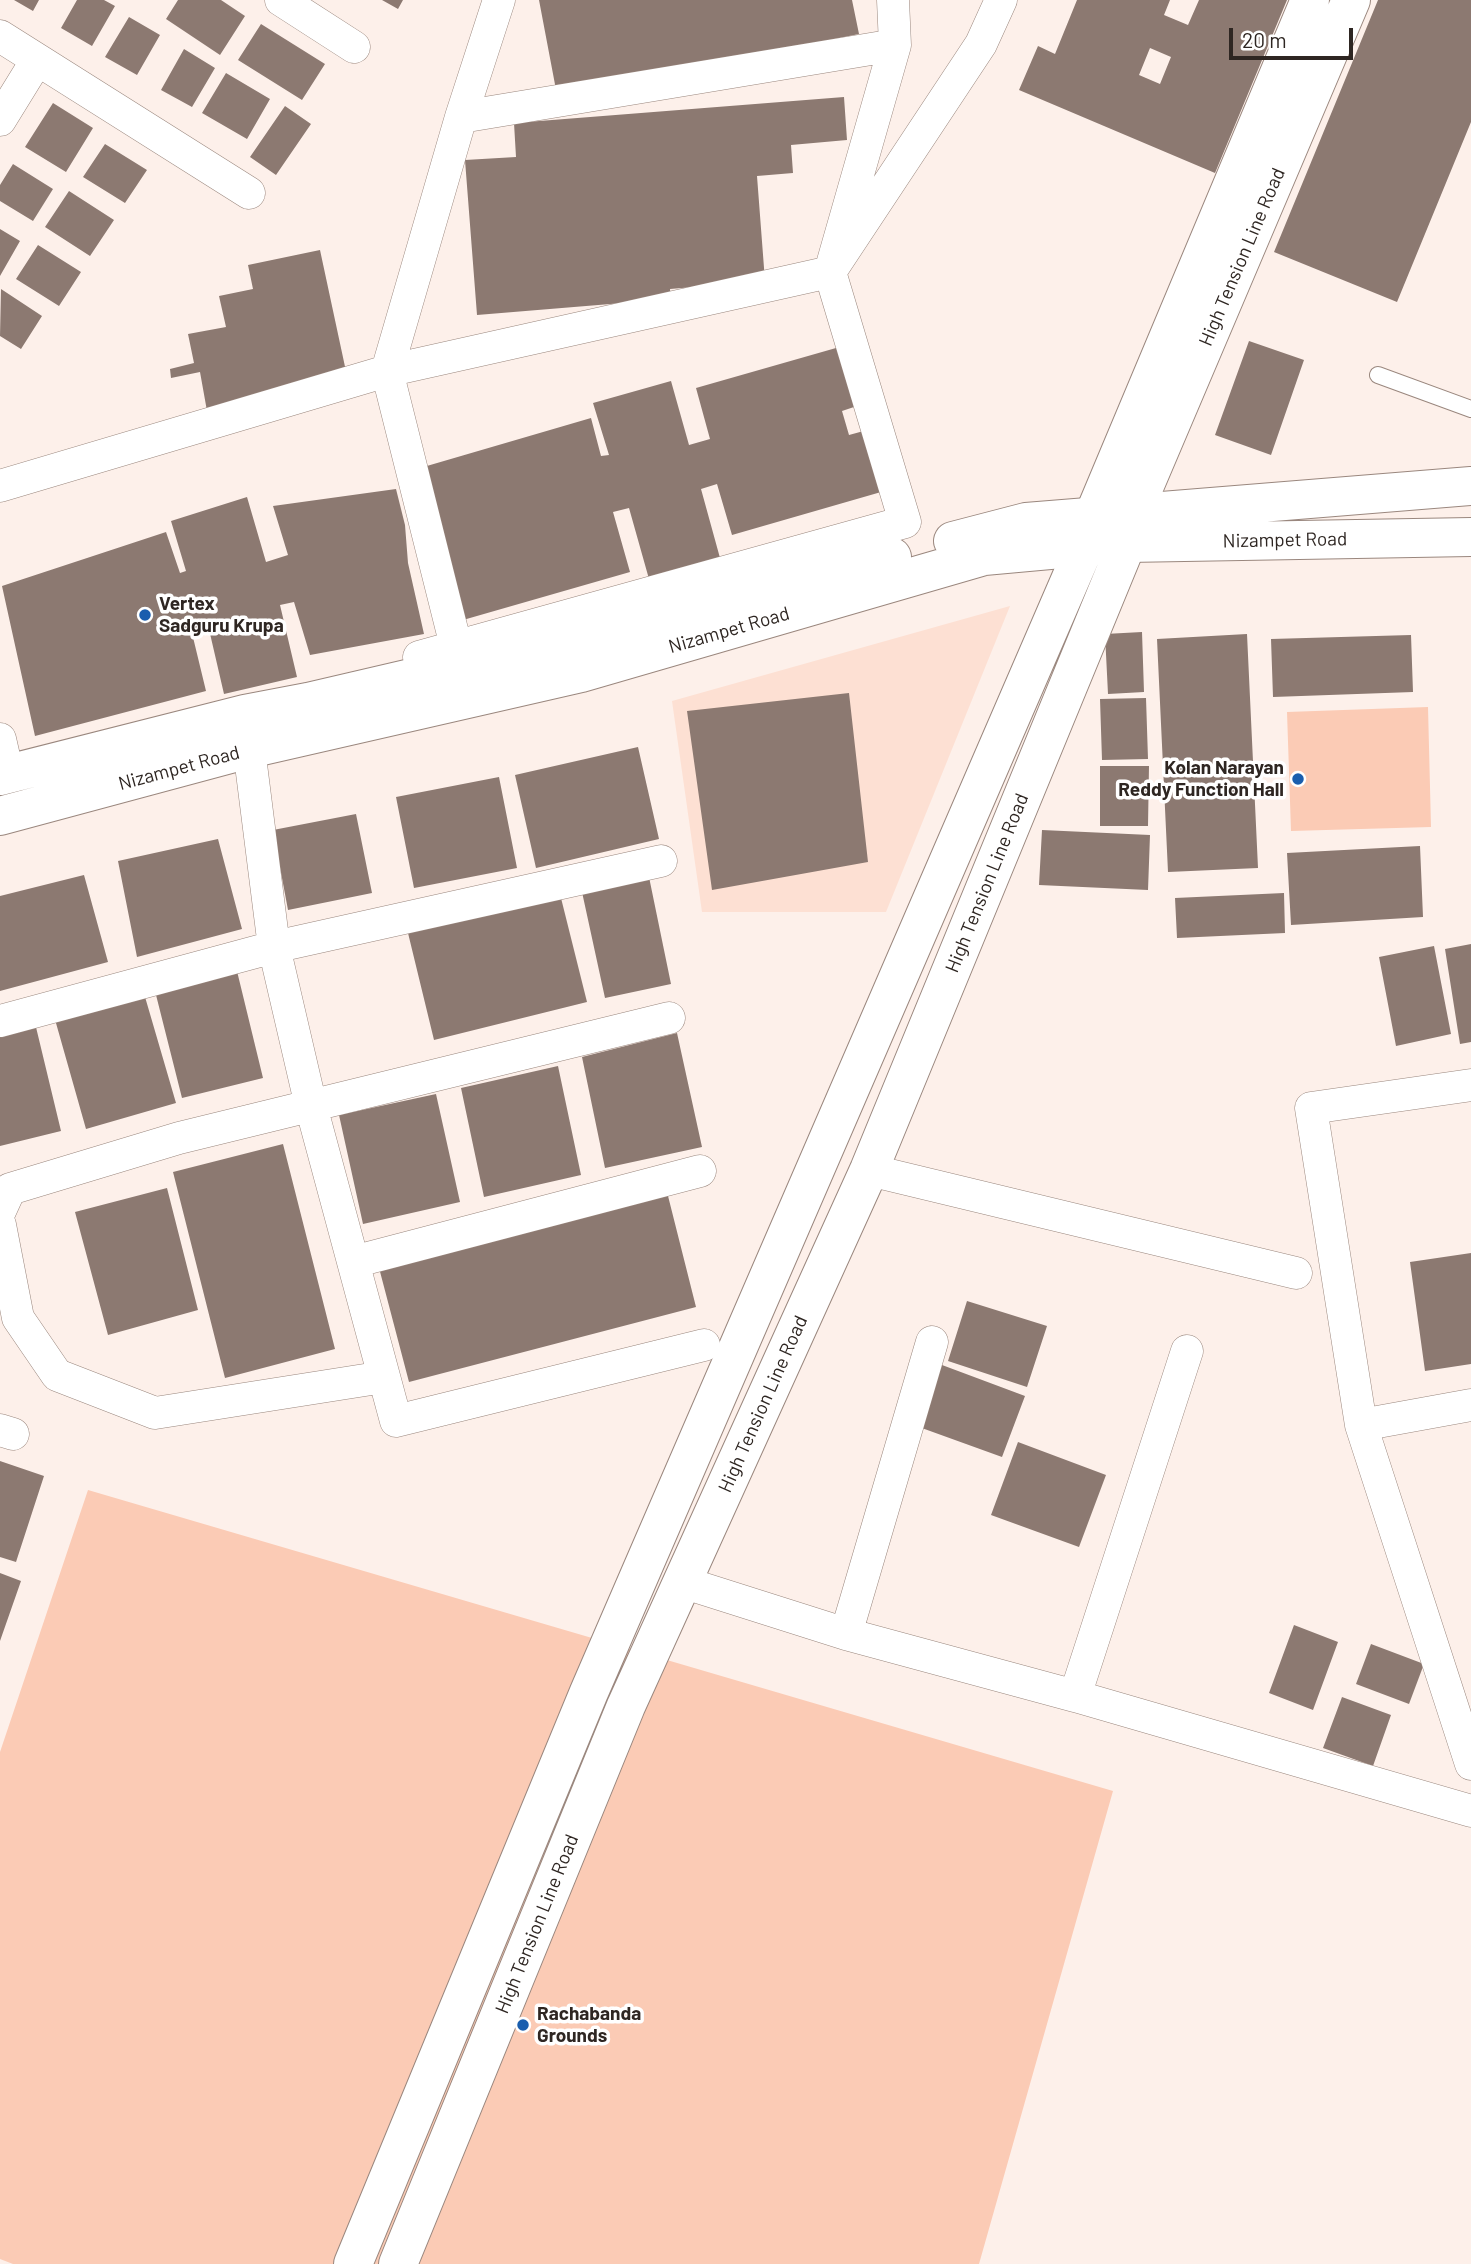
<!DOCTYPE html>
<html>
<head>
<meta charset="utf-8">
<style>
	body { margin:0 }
	#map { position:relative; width:1471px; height:2264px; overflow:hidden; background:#fdf0ea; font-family:Barlow,sans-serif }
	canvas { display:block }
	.scale { position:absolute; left:1229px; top:28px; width:124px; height:32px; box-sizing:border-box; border:4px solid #2e2622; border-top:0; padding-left:9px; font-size:21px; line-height:24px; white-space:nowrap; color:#2e2622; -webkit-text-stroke:5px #fff; paint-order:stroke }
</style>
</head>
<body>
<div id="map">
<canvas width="1471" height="2264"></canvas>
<div class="scale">20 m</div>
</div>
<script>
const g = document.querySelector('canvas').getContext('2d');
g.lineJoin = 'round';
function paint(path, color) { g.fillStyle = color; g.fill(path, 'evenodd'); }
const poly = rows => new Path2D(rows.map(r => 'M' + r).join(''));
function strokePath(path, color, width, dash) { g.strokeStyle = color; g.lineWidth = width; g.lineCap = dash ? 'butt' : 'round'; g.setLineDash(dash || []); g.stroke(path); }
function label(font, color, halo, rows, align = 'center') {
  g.font = font + ' Barlow,sans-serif'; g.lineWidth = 7; g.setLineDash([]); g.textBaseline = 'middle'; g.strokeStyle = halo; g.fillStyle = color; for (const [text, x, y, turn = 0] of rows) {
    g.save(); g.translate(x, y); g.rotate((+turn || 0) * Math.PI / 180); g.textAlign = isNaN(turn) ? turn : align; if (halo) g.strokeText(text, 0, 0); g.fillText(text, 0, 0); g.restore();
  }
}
paint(poly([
	[1010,606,886,912,702,912,672,701]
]), '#fde0d3');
paint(poly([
	[1428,707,1431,827,1291,831,1287,712],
	[88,1490,1113,1791,979,2264,13,2264,0,2259,0,1752]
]), '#fbcbb5');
paint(poly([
	[14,0,39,0,33,11],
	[77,0,104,0,115,6,92,46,61,28],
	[178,0,221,0,245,16,220,55,166,19],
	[382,0,403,0,398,9],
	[539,0,852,0,859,34,557,95],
	[1077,0,1170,0,1164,15,1188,25,1199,0,1287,0,1215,173,1019,90,1038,46,1055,54],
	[1150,48,1171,57,1160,84,1139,75],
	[1378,0,1471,0,1471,122,1397,302,1274,252],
	[129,17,160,35,137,75,105,57],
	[261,24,325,64,302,100,238,60],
	[184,49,215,68,192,107,161,90],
	[226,73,270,99,247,139,202,113],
	[844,97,847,140,791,145,793,173,757,176,765,281,670,289,671,299,477,315,465,160,516,157,514,123],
	[53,103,93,128,66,172,25,147],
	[285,106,311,124,276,175,250,157],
	[105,144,147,170,125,203,83,177],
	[13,164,53,189,33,221,0,201,0,185],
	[69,191,114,220,90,256,45,227],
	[0,229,20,241,0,276],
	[38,245,81,272,59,306,16,279],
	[320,250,347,376,207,411,200,372,171,378,170,369,194,363,188,334,226,327,219,296,253,289,248,265],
	[1,289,42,316,21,349,0,336],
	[1249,341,1304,360,1271,455,1215,435],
	[843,346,860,405,842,411,849,435,871,429,888,490,732,535,717,484,701,489,720,558,649,579,629,508,613,512,630,572,463,620,420,468,591,418,601,456,609,455,593,403,671,381,689,445,710,439,696,388],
	[396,489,405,525,408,563,424,634,310,655,294,602,280,605,297,677,224,694,208,625,191,629,206,691,35,736,2,586,166,532,180,573,186,571,171,521,247,497,266,562,288,555,273,506],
	[1142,632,1144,692,1108,694,1105,634],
	[1247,634,1258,868,1168,872,1157,639],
	[1411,635,1413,692,1273,697,1271,639],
	[849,693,868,862,712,890,687,711],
	[1146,698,1148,759,1102,760,1100,699],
	[638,747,659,839,536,868,515,775],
	[1100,766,1149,766,1148,826,1100,826],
	[499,777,517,868,414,888,396,797],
	[356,814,372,893,288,910,273,830],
	[1042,830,1150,835,1148,890,1039,885],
	[218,839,242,929,137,957,118,861],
	[1420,846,1423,917,1291,925,1287,853],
	[84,875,108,962,0,991,0,896],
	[649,877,671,984,605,998,582,892],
	[1284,893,1285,933,1177,938,1175,898],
	[560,894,587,1002,434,1040,408,933],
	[1471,944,1471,1042,1460,1044,1445,949],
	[1434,946,1451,1034,1396,1046,1379,957],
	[236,967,263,1078,182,1098,154,987],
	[143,990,176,1103,86,1129,54,1016],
	[35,1023,61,1131,0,1146,0,1031],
	[677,1033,702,1147,605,1168,582,1057],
	[558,1066,581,1175,484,1197,461,1088],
	[436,1094,460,1202,363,1224,339,1115],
	[283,1144,335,1349,225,1378,173,1172],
	[167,1188,198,1310,108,1335,75,1212],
	[666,1188,696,1307,409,1382,378,1264],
	[1471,1253,1471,1364,1425,1371,1410,1262],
	[967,1301,1047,1326,1027,1387,948,1361],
	[942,1365,1025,1396,1002,1457,919,1427],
	[1018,1442,1106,1475,1079,1547,991,1515],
	[0,1461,44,1476,16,1562,0,1557],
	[0,1573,21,1581,0,1641],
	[1294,1625,1338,1642,1313,1710,1269,1693],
	[1371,1644,1424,1664,1409,1704,1356,1684],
	[1342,1697,1391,1715,1373,1766,1323,1748]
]), '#8c7971');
const service = poly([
	[1378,375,1471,409]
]);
const minor = poly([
	[281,0,354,47],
	[0,36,249,193],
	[461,117,499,0],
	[0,120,37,60],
	[0,486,387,371,830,272,981,44,1001,0],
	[419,657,905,522,830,272,895,45,893,0],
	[461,666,387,371,461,117,895,45],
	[246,725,274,947,311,1106,396,1421,704,1345],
	[0,739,8,774],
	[0,1021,274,947,661,861],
	[869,1170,1296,1273],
	[0,1211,10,1189,179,1138,669,1018],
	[0,1225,18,1318,57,1375,155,1413,384,1377],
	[353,1262,700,1171],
	[1187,1351,1075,1696,1471,1811],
	[1471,1405,1361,1425,1471,1764],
	[1361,1425,1311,1108,1471,1085],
	[0,1430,13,1434],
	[682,1582,846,1634,1075,1696],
	[846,1634,932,1342]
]);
const secondary = poly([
	[1133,513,1351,0],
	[1093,517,1310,0],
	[353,2264,589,1692,1084,548],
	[398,2264,626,1706,869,1170,1127,543]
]);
const primary = poly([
	[953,541,1026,522,1471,486],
	[0,776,245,714,308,702,557,644,892,557],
	[0,816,249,749,581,673,984,556,1127,543,1471,537]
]);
strokePath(service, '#9a877e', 18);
strokePath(minor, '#9a877e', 33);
strokePath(secondary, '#9a877e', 40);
strokePath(primary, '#9a877e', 40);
strokePath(service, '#fff', 16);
strokePath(minor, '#fff', 32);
strokePath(secondary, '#fff', 38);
strokePath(primary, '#fff', 38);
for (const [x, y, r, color] of [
	[145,615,7,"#1a5eae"],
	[1298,779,7,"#1a5eae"],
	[523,2025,7,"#1a5eae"]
]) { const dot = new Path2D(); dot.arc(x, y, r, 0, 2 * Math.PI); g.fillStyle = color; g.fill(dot); strokePath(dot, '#fff', 2.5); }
label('19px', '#2e2622', '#fff', [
	["High Tension Line Road",1242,257,-67],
	["Nizampet Road",1285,540,-1],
	["Nizampet Road",729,630,-16],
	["Nizampet Road",179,768,-15],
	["High Tension Line Road",987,883,-68],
	["High Tension Line Road",763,1404,-66],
	["High Tension Line Road",537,1924,-68]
]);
label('bold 19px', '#2e2622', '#fff', [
	["Vertex",159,604],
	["Sadguru Krupa",159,626],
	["Kolan Narayan",1284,768,"right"],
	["Reddy Function Hall",1284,790,"right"],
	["Rachabanda",537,2014],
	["Grounds",537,2036]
], 'left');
</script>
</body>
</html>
